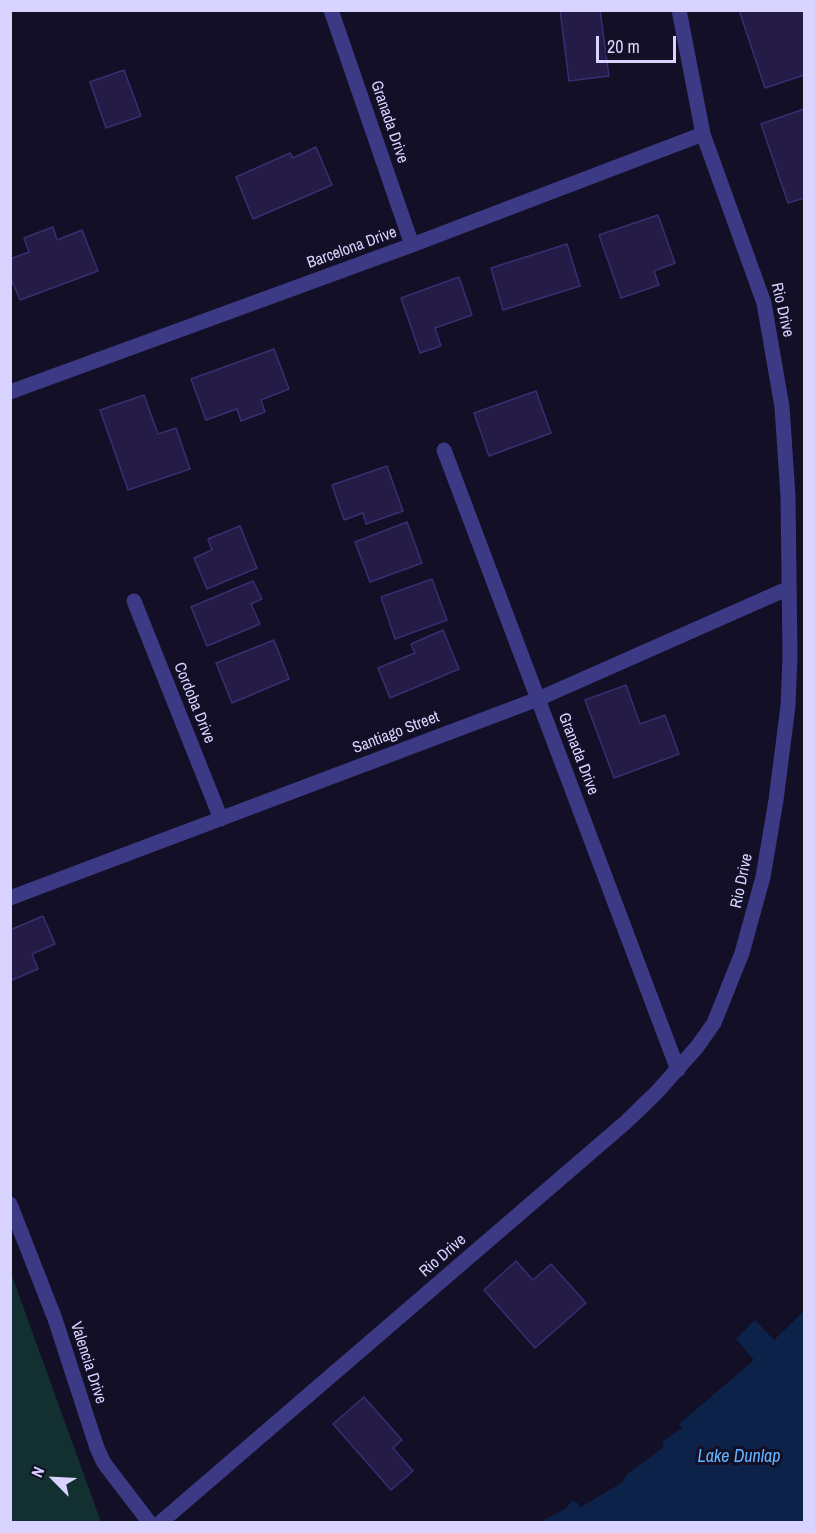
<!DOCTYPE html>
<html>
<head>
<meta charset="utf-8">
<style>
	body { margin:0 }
	#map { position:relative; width:815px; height:1533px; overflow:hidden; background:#130f26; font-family:"Archivo Narrow",sans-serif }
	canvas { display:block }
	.frame { position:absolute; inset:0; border:12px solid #d9d4ff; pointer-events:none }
	.north { position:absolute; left:24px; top:1449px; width:60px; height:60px; -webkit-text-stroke:4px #130f26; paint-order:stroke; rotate:294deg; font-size:16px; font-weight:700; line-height:24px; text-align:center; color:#d9d4ff }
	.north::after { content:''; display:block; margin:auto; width:21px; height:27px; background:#d9d4ff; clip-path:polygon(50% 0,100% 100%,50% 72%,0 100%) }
	.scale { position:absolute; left:596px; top:36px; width:80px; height:27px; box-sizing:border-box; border:3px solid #d9d4ff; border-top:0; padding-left:8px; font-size:18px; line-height:21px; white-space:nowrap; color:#d9d4ff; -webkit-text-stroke:4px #130f26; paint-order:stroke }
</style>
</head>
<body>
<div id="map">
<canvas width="815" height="1533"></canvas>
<div class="frame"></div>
<div class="north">N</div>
<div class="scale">20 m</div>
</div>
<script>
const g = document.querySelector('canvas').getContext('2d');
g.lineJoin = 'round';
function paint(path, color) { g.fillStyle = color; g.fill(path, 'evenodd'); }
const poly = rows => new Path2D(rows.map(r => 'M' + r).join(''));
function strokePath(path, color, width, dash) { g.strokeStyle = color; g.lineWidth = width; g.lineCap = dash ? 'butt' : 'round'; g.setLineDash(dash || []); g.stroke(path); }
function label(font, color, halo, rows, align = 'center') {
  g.font = font + ' "Archivo Narrow",sans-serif'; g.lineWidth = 6; g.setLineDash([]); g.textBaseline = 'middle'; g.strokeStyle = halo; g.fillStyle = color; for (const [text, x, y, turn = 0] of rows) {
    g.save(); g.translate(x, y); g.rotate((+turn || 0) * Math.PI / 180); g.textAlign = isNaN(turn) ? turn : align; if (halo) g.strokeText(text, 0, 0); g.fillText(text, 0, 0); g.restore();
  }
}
paint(poly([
	[10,1273,11,1273,101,1522,11,1522]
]), '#12302f');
paint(poly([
	[804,1311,804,1522,540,1522,565,1509,572,1501,578,1503,579,1508,623,1482,627,1474,664,1447,662,1442,682,1428,679,1424,754,1360,736,1339,755,1320,774,1340]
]), '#0c2248');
const building = poly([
	[560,10,600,10,609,76,569,81,560,10],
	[739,10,804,10,804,75,765,88,739,10],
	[124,70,141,116,106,128,90,82,124,70],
	[804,109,804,198,788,203,761,124,804,109],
	[316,147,332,185,253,219,236,177,290,153,293,158,316,147],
	[658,215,675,263,654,271,659,285,621,298,599,235,658,215],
	[53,227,57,240,82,230,98,271,20,300,10,276,10,259,29,252,24,238,53,227],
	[567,244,580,286,503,310,491,268,567,244],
	[459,277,472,315,435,328,441,346,420,353,401,298,459,277],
	[274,349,289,389,261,400,265,412,241,421,237,409,206,420,191,379,274,349],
	[536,391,551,433,489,456,474,413,536,391],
	[144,395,158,434,176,428,190,469,128,490,100,410,144,395],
	[387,466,403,511,366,524,363,513,344,520,332,485,387,466],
	[407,522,422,563,370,582,355,542,407,522],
	[240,526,257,568,207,589,194,558,212,550,208,539,240,526],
	[432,579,447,620,395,639,381,597,432,579],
	[253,581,262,599,251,604,260,624,207,646,191,607,253,581],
	[443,630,459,669,390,698,378,668,415,653,411,644,443,630],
	[274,640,289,679,232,703,216,663,274,640],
	[626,685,640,724,665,715,679,754,614,778,585,700,626,685],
	[43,916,55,944,32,954,38,969,10,981,10,930,43,916],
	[516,1261,533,1280,551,1264,586,1303,535,1348,484,1290,516,1261],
	[364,1397,402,1440,393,1448,413,1471,391,1490,333,1424,364,1397]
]);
paint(building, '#241b47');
strokePath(building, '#3b2d73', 1.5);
strokePath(poly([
	[331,10,412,245],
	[10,392,412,245,703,134],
	[444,450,678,1070],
	[134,601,221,819],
	[10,898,538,699,789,588],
	[10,1204,55,1319,97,1448,104,1463,149,1522],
	[161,1522,626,1122,657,1092,697,1047,714,1023,742,953,763,877,776,800,788,706,790,656,788,496,782,407,764,303,703,134,679,10]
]), '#3d3a85', 15);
label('16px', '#d9d4ff', '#130f26', [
	["Granada Drive",389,122,71],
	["Barcelona Drive",352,248,-20],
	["Rio Drive",782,310,77],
	["Cordoba Drive",194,703,68],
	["Santiago Street",396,733,-21],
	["Granada Drive",578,754,69],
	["Rio Drive",742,881,-78],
	["Rio Drive",443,1256,-41],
	["Valencia Drive",88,1363,72]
]);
label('italic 18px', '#62b6ff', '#130f26', [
	["Lake Dunlap",739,1457]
]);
</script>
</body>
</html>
